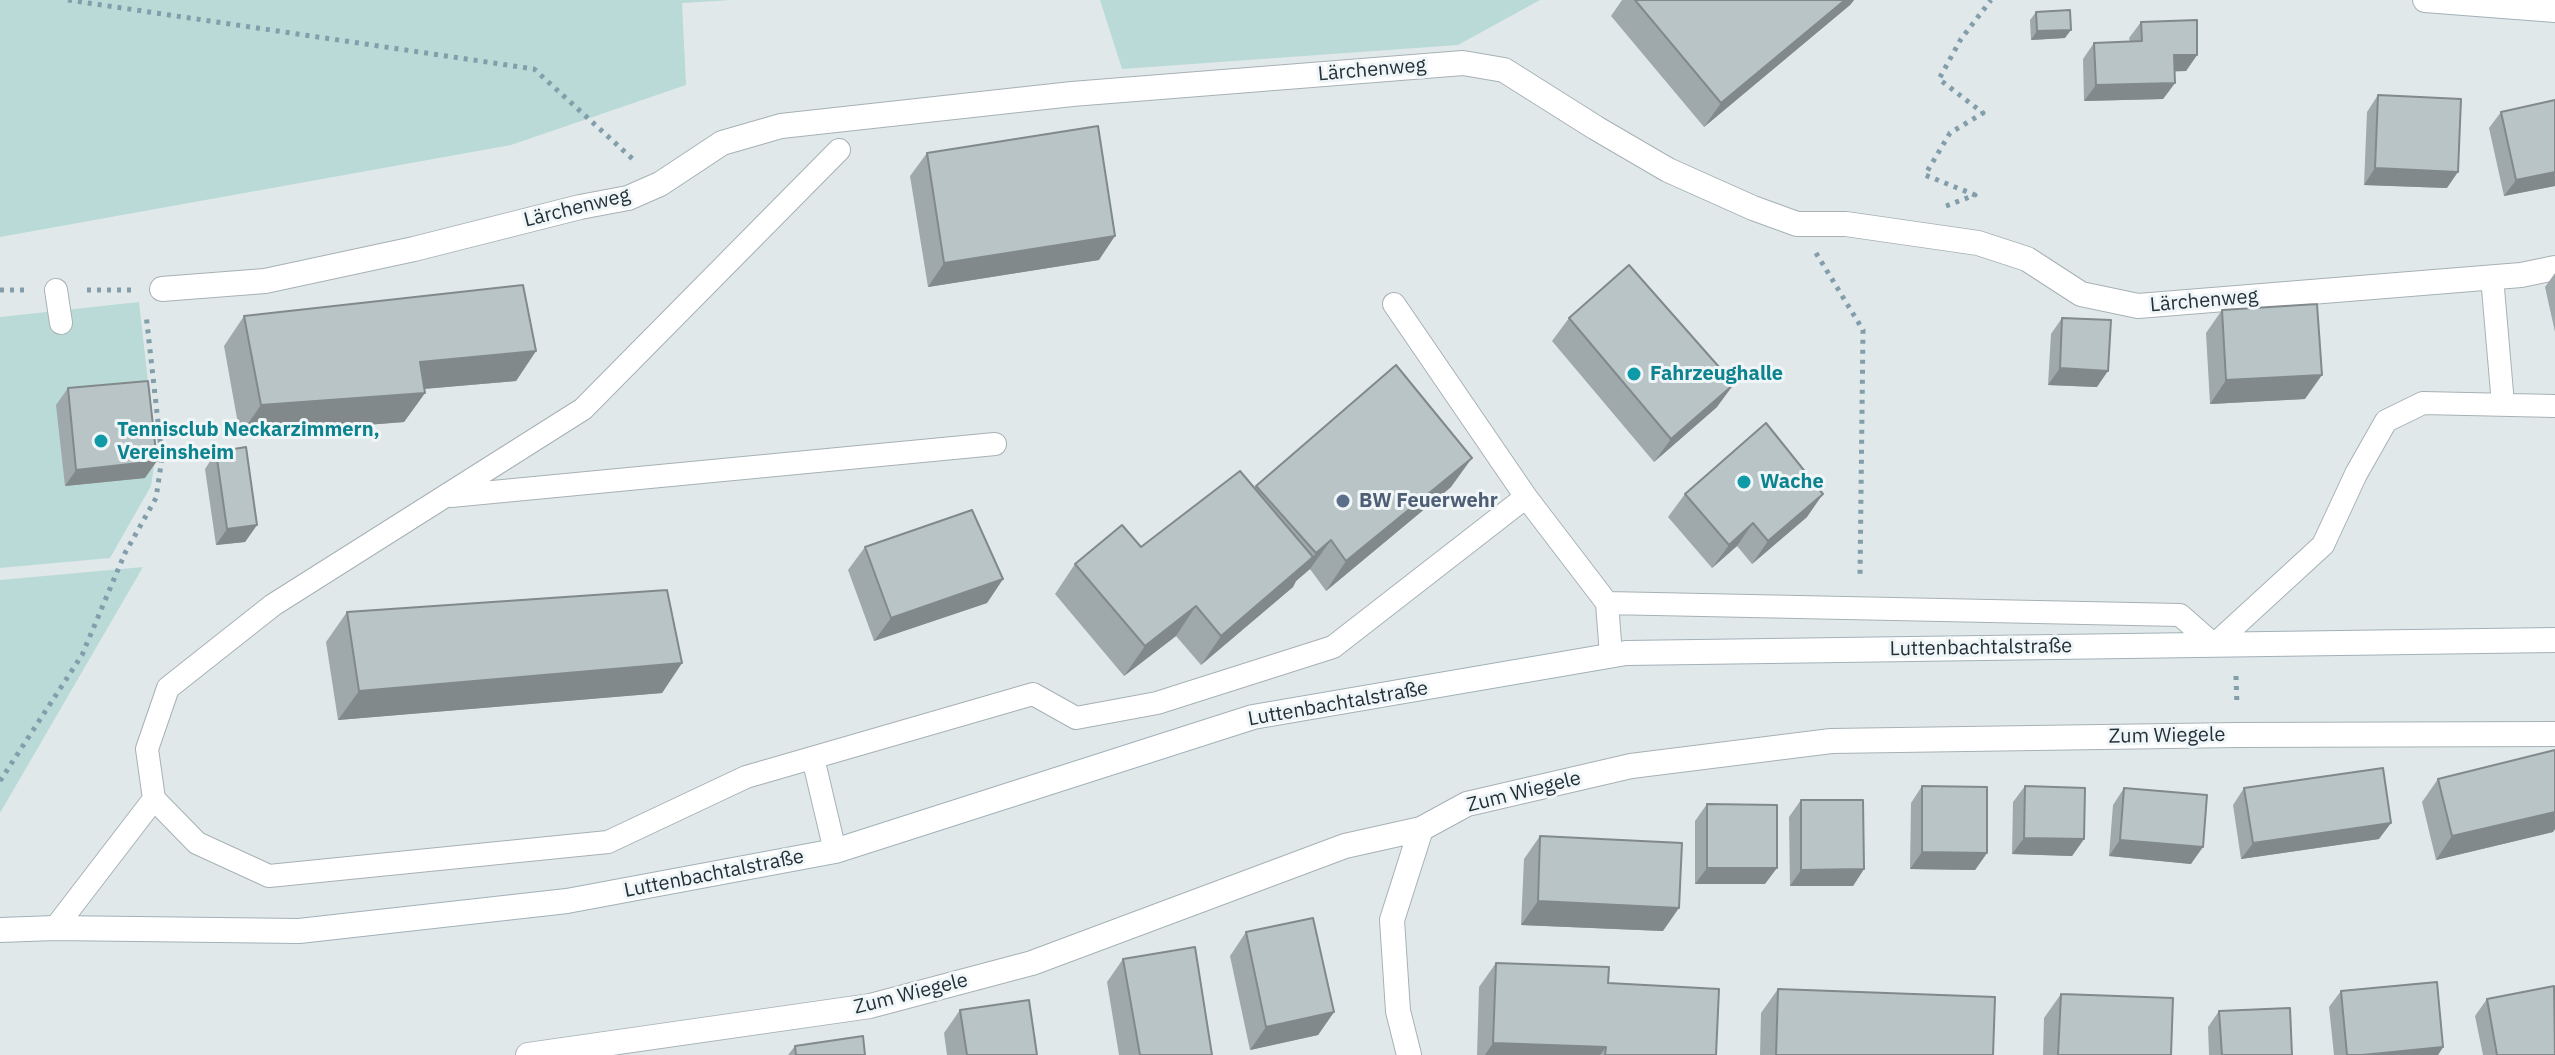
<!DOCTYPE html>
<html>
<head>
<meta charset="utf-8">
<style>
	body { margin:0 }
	canvas { display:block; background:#e0e8ea }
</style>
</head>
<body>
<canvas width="2555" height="1055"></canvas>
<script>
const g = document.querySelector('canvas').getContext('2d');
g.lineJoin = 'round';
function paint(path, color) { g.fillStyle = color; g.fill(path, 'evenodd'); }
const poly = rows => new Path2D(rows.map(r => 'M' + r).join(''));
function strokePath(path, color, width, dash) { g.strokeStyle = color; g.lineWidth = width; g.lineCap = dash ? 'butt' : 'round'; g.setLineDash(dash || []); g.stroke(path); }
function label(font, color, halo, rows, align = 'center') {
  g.font = font + ' "IBM Plex Sans",sans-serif'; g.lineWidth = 6; g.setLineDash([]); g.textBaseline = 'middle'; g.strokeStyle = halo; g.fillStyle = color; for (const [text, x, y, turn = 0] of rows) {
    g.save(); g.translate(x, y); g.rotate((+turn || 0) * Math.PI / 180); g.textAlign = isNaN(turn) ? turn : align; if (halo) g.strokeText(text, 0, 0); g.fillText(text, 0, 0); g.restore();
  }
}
paint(poly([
	[0,0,732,0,682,3,686,85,511,145,0,237],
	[1100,0,1540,0,1458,45,1122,69],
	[139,302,156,452,151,486,110,558,0,568,0,317],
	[143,567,0,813,0,580]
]), '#badad7');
const lane = poly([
	[839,150,583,409,273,605,168,688,147,749,154,799,197,843,269,876,608,842,746,777,1033,694,1076,718,1157,703,1333,647,1526,497],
	[2492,277,2503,404],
	[56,290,61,323],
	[1394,304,1526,497,1607,603],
	[451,496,995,444],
	[1611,655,1607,603,2180,615,2214,645,2323,545,2356,474,2386,421,2423,403,2555,406],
	[813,758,835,851],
	[55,928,154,799]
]);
const street = poly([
	[162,289,265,281,414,249,580,207,628,198,660,184,722,143,781,126,1072,94,1463,63,1504,70,1596,128,1668,170,1753,208,1797,224,1846,224,1978,243,2027,259,2081,294,2138,306,2521,275,2555,268],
	[528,1055,870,1006,1032,963,1345,846,1421,829,1467,804,1631,766,1831,741,2237,735,2555,734],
	[1409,1055,1398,1011,1392,920,1421,829]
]);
const secondary = poly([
	[2425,0,2555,10],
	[0,930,55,928,299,931,567,901,835,851,1253,717,1626,653,2555,640]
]);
strokePath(lane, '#a7b1b5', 24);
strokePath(street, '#a7b1b5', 26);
strokePath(secondary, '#a2b1b8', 26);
strokePath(poly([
	[68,0,534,69,636,162],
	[1946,206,1975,195,1925,175,1950,133,1983,113,1939,79,1961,39,1991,0],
	[1816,253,1863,330,1860,578],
	[0,290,29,290],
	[87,290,133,290],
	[2236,676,2237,706],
	[0,781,82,655,125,553,156,498,162,458,146,314]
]), '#839eab', 5, [4, 6]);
strokePath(lane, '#fff', 22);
strokePath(street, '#fff', 24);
strokePath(secondary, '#fff', 24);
paint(poly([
	[1622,0,1854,0,1850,5,1704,127,1611,16],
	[2036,12,2065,38,2031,40,2030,20],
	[2141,22,2197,55,2186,71,2174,71,2175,83,2163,99,2084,101,2083,59,2094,43,2130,42,2129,38],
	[2378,95,2447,188,2364,185,2367,112],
	[2501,112,2555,186,2504,196,2489,128],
	[927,153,1099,260,928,287,910,176],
	[2555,273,2555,332,2545,287],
	[2222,310,2305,399,2210,404,2206,333],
	[244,316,536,351,516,381,424,389,425,393,404,422,240,435,224,346],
	[1569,318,1717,407,1654,462,1552,341],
	[2062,318,2097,387,2048,385,2051,334],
	[68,388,145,478,65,486,56,405],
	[216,452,257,525,245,542,216,545,205,469],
	[1256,486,1451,487,1326,591,1310,569,1296,581,1293,587,1201,665,1176,636,1124,676,1055,594,1075,564,1141,547,1254,488],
	[1685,494,1807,517,1752,564,1737,546,1712,568,1668,517],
	[865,547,1003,579,987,603,874,641,848,570],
	[347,612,682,663,662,693,338,720,326,642],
	[2555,750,2555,829,2553,832,2436,860,2422,802,2438,779],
	[1922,786,1987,853,1975,870,1910,869,1911,803],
	[2025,786,2084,839,2072,856,2012,854,2013,802],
	[2124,788,2191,864,2109,856,2113,805],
	[2244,788,2379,839,2241,859,2233,805],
	[1801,800,1864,869,1853,886,1790,886,1789,817],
	[1707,804,1765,884,1695,884,1695,821],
	[1540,836,1663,931,1521,925,1524,859],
	[1246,932,1334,1012,1318,1035,1250,1050,1230,956],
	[1123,959,1212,1055,1119,1055,1107,982],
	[1496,963,1608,983,1716,1055,1477,1055,1479,987],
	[1778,989,1993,1055,1760,1055,1761,1013],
	[2341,991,2443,1047,2438,1055,2334,1055,2329,1007],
	[2061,994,2171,1055,2043,1055,2044,1018],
	[2487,999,2555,1055,2483,1055,2475,1016],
	[960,1010,1037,1055,947,1055,944,1033],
	[2219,1011,2292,1055,2209,1055,2208,1027],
	[795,1046,865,1055,788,1055]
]), '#9fa9ab');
paint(poly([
	[1845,0,1854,0,1850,5,1704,127,1721,103],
	[2071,30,2065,38,2031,40,2037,31],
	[2174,55,2197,55,2186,71,2162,72],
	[2175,83,2163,99,2084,101,2096,85],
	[2375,168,2458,172,2447,188,2364,185],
	[2555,172,2555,186,2504,196,2516,180],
	[1115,236,1099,260,928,287,944,263],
	[536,351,516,381,399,391,420,362],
	[2060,368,2108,371,2097,387,2048,385],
	[2322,375,2305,399,2210,404,2226,380],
	[1734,384,1717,407,1654,462,1671,439],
	[425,393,404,422,240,435,261,405],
	[1472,458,1451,487,1326,591,1346,561],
	[157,461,145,478,65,486,76,470],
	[1823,494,1807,517,1752,564,1768,541],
	[1753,523,1737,546,1712,568,1729,545],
	[257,525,245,542,216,545,227,529],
	[1331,540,1310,569,1296,581,1293,587,1201,665,1221,636,1312,558,1316,553],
	[1003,579,987,603,874,641,891,618],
	[1196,606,1176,636,1124,676,1145,646],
	[682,663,662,693,338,720,359,691],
	[2555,812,2555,829,2553,832,2436,860,2452,836],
	[2391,823,2379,839,2241,859,2253,843],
	[2024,838,2084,839,2072,856,2012,854],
	[2120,840,2203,847,2191,864,2109,856],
	[1922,852,1987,853,1975,870,1910,869],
	[1707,868,1777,868,1765,884,1695,884],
	[1864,869,1853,886,1790,886,1801,870],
	[1538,901,1679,908,1663,931,1521,925],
	[1334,1012,1318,1035,1250,1050,1266,1027],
	[1493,1043,1606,1047,1600,1055,1485,1055],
	[2443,1047,2438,1055,2362,1055]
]), '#82898b');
const building = poly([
	[1635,0,1845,0,1721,103,1635,0],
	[2070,10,2071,30,2037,31,2036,12,2070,10],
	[2197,20,2197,55,2174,55,2175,83,2096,85,2094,43,2142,41,2141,22,2197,20],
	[2378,95,2461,99,2458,172,2375,168,2378,95],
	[2555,100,2555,172,2516,180,2501,112,2555,100],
	[1098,126,1115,236,944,263,927,153,1098,126],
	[1629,265,1734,384,1671,439,1569,318,1629,265],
	[523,285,536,351,420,362,425,393,261,405,244,316,523,285],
	[2317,304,2322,375,2226,380,2222,310,2317,304],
	[2062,318,2111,320,2108,371,2060,368,2062,318],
	[1396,365,1472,458,1346,561,1331,540,1316,553,1256,486,1396,365],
	[148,381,157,461,76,470,68,388,148,381],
	[1766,423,1823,494,1768,541,1753,523,1729,545,1685,494,1766,423],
	[246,447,257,525,227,529,216,452,246,447],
	[1240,471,1313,557,1221,636,1196,606,1145,646,1075,564,1122,525,1141,547,1240,471],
	[972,510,1003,579,891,618,865,547,972,510],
	[667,590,682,663,359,691,347,612,667,590],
	[2555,750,2555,812,2452,836,2438,779,2555,750],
	[2383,768,2391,823,2253,843,2244,788,2383,768],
	[1922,786,1987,787,1987,853,1922,852,1922,786],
	[2025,786,2085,788,2084,839,2024,838,2025,786],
	[2124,788,2207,795,2203,847,2120,840,2124,788],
	[1801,800,1863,800,1864,869,1801,870,1801,800],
	[1707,804,1777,805,1777,868,1707,868,1707,804],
	[1540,836,1682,843,1679,908,1538,901,1540,836],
	[1313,918,1334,1012,1266,1027,1246,932,1313,918],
	[1195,947,1212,1055,1140,1055,1123,959,1195,947],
	[1496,963,1609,967,1608,983,1719,989,1716,1055,1605,1055,1606,1047,1493,1043,1496,963],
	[2437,982,2443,1047,2362,1055,2347,1055,2341,991,2437,982],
	[2554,986,2555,1055,2497,1055,2487,999,2554,986],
	[1778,989,1995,997,1993,1055,1776,1055,1778,989],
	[2061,994,2173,998,2171,1055,2058,1055,2061,994],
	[1029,1000,1037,1055,967,1055,960,1010,1029,1000],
	[2290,1008,2292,1055,2222,1055,2219,1011,2290,1008],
	[863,1036,865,1055,796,1055,795,1046,863,1036]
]);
paint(building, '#b9c4c7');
strokePath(building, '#82898b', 2);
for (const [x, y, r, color] of [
	[1634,374,8,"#0f9aa8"],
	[101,441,8,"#0f9aa8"],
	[1744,482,8,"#0f9aa8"],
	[1343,501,8,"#5c6f8a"]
]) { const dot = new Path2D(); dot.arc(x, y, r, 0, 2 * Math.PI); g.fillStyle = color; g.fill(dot); strokePath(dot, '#f0f6f7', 3); }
label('20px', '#223139', '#f0f6f7', [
	["Lärchenweg",1372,70,-5],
	["Lärchenweg",577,208,-14],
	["Lärchenweg",2204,301,-5],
	["Luttenbachtalstraße",1981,648,-1],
	["Luttenbachtalstraße",1338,704,-10],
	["Zum Wiegele",2167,736,-1],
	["Zum Wiegele",1524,792,-14],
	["Luttenbachtalstraße",714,874,-11],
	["Zum Wiegele",911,994,-14]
]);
label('bold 20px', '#0d838f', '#f0f6f7', [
	["Fahrzeughalle",1650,374],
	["Tennisclub Neckarzimmern,",117,430],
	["Vereinsheim",117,453],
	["Wache",1760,482]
], 'left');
label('bold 20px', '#4e5e75', '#f0f6f7', [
	["BW Feuerwehr",1359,501]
], 'left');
</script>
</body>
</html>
